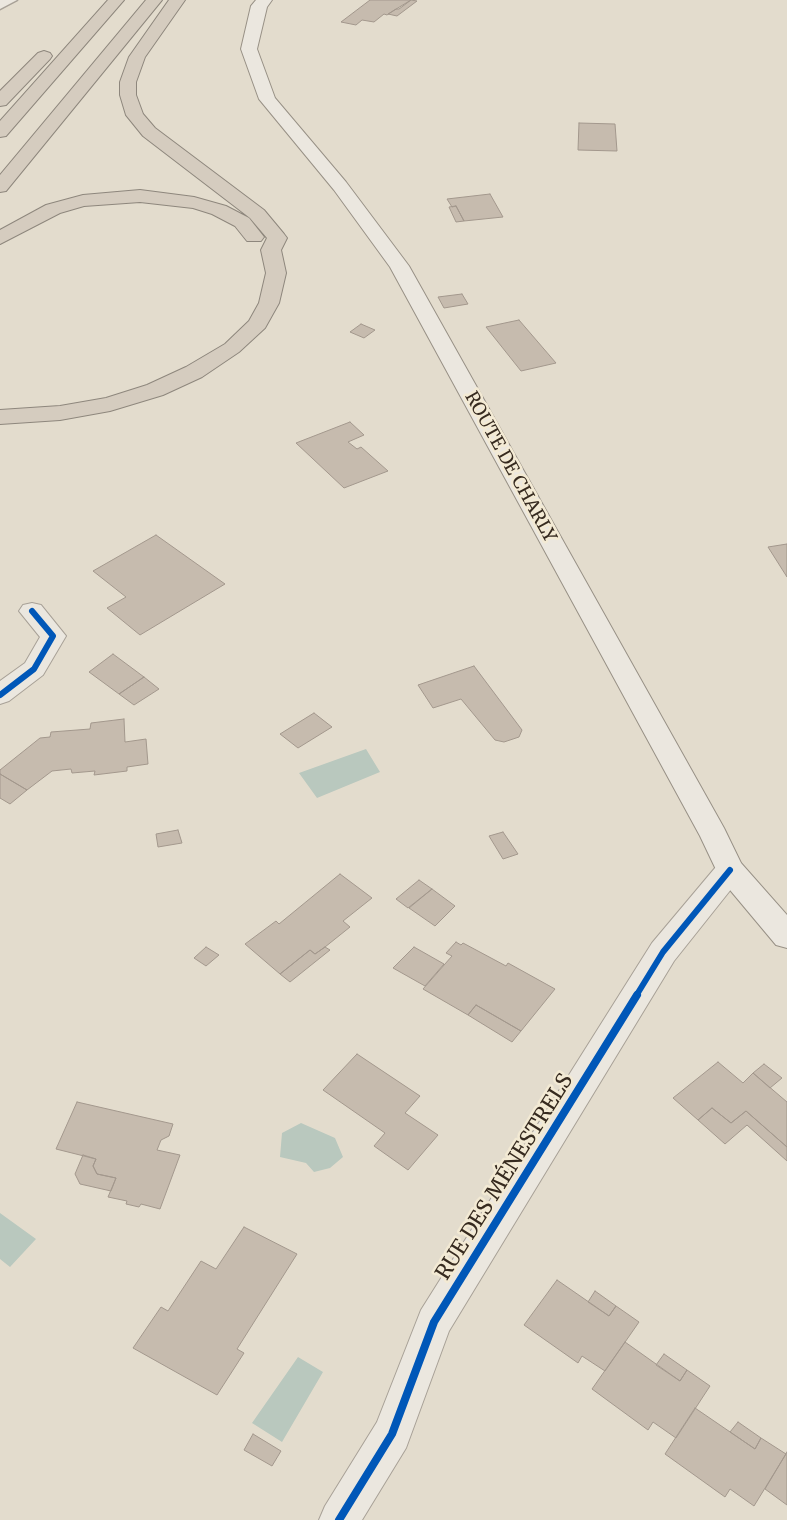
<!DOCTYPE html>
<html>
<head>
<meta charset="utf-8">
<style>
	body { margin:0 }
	canvas { display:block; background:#e3dccd }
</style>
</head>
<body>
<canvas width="787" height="1520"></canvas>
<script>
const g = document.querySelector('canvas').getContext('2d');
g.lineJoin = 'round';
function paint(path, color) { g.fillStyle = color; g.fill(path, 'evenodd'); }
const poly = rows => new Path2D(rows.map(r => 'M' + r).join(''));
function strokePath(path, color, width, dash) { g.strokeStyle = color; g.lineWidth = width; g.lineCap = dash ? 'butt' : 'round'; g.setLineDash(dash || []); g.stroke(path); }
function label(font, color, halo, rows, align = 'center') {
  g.font = font + ' Merriweather,serif'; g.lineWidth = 5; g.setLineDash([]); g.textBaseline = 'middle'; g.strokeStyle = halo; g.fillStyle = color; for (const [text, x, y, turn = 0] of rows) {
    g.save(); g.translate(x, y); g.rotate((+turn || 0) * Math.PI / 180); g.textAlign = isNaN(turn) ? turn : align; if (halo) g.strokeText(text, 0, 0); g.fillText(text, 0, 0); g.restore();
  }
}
paint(poly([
	[366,749,380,772,317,798,299,773],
	[301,1123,335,1138,343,1157,330,1168,314,1172,306,1163,280,1157,282,1133],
	[0,1213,36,1239,10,1267,0,1259],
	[298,1357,323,1372,282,1442,252,1423]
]), '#b9c8be');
const building = poly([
	[370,0,411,0,399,9,396,9,387,15,384,14,374,22,362,20,356,25,341,22,370,0],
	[411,0,417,1,397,16,388,14,411,0],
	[579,123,615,124,617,151,578,150,579,123],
	[490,194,503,217,464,221,456,206,452,207,447,199,490,194],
	[456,206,464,221,456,222,449,207,456,206],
	[462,294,468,304,444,308,438,297,462,294],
	[519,320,556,363,521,371,486,327,519,320],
	[361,324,375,330,364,338,350,332,361,324],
	[350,422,364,435,348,442,357,449,361,447,388,471,344,488,296,443,350,422],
	[156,535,225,584,140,635,107,608,126,597,93,571,156,535],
	[787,544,787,577,768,547,787,544],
	[113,654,144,677,119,694,89,672,113,654],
	[474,666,522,730,519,737,504,742,495,740,461,699,433,708,418,685,474,666],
	[144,677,159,689,134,705,119,694,144,677],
	[314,713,332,727,298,748,280,734,314,713],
	[124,719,125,742,146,739,148,764,127,767,127,771,94,775,95,771,72,773,71,769,52,771,27,790,0,774,0,770,40,738,50,737,51,732,90,729,91,723,124,719],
	[0,774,27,790,10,804,0,798,0,774],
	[178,830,182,843,158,847,156,834,178,830],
	[503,832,518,854,503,859,489,836,503,832],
	[340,874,372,898,343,921,350,927,325,947,315,954,310,950,280,974,245,944,276,921,279,924,340,874],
	[419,880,432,889,408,908,396,899,419,880],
	[432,889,455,906,435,926,409,908,432,889],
	[456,942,461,945,463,943,506,966,508,963,555,989,521,1031,476,1005,468,1015,423,989,452,956,446,953,456,942],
	[206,947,219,955,206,966,194,958,206,947],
	[325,947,330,950,290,982,280,974,310,950,315,954,325,947],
	[414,947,444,964,425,986,393,968,414,947],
	[476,1005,521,1031,512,1042,468,1015,476,1005],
	[357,1054,420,1096,405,1113,438,1135,408,1170,374,1146,385,1133,323,1090,357,1054],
	[718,1062,743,1083,753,1073,787,1102,787,1147,746,1111,731,1123,712,1108,698,1120,673,1098,718,1062],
	[764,1064,782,1078,770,1088,753,1073,764,1064],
	[77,1102,173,1124,169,1136,161,1140,157,1150,180,1155,160,1209,141,1204,139,1207,126,1204,127,1201,108,1197,116,1178,97,1174,93,1166,96,1159,56,1149,77,1102],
	[712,1108,731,1123,746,1111,787,1147,787,1161,747,1125,725,1144,698,1120,712,1108],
	[83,1155,96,1159,93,1166,97,1174,116,1178,111,1191,80,1184,75,1174,83,1155],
	[244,1227,297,1254,237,1349,244,1353,217,1395,133,1348,161,1307,168,1311,201,1261,216,1269,244,1227],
	[557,1280,609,1316,616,1306,639,1322,605,1371,582,1356,578,1363,524,1325,557,1280],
	[595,1291,616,1306,609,1316,588,1302,595,1291],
	[625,1342,680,1381,687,1370,710,1386,676,1438,653,1422,648,1430,592,1389,625,1342],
	[664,1354,687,1370,680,1381,656,1365,664,1354],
	[695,1408,755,1449,761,1438,786,1454,754,1506,730,1489,725,1497,665,1454,695,1408],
	[738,1422,761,1438,755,1449,730,1432,738,1422],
	[253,1434,281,1451,272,1466,244,1450,253,1434],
	[787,1452,787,1505,765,1489,787,1452]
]);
paint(building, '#c6bbae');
strokePath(building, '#a3988d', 1);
const service = poly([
	[0,0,17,0,0,9,0,0]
]);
const minor = poly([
	[32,603,41,605,66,636,43,675,9,701,0,704,0,681,25,663,40,637,19,611,23,605,32,603],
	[730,859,740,862,745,870,740,878,674,961,449,1331,406,1448,362,1520,319,1520,325,1506,377,1422,421,1310,652,943,720,862,730,859]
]);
const secondary = poly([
	[256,0,272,0,267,7,257,49,275,98,346,182,409,266,724,828,741,863,787,915,787,948,776,945,720,878,700,836,390,267,334,190,259,99,241,49,251,6,256,0]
]);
const motorway = poly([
	[108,0,124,0,6,136,0,137,0,121,108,0],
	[146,0,162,0,6,191,0,192,0,175,146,0],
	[169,0,185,0,145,57,136,82,136,95,143,114,155,128,264,210,284,234,287,238,281,250,286,273,279,303,265,328,239,352,202,377,163,395,110,411,60,420,0,424,0,410,60,406,106,398,147,385,186,367,225,344,249,321,259,303,266,273,261,250,267,238,250,218,143,136,126,115,120,95,120,82,129,57,169,0],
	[44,51,50,53,52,56,50,59,6,105,0,106,0,91,38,53,44,51],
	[140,190,194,197,226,206,249,218,264,237,261,241,247,241,235,226,212,214,193,208,140,202,84,206,60,213,0,244,0,230,46,205,83,195,140,190]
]);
strokePath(service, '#a8a197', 3);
strokePath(minor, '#a8a197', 2);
strokePath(secondary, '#989186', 2);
strokePath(motorway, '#8e877d', 2);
paint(service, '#ebe7df');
paint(minor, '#ebe7df');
paint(secondary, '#ebe7df');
paint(motorway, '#d5ccbf');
strokePath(poly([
	[0,695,34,669,53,636,32,611],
	[636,996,663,952,730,870]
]), '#0057b8', 6);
strokePath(poly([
	[339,1520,392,1434,434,1322,637,995]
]), '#0057b8', 8);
label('18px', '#362a1f', '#f3ead4', [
	["ROUTE DE CHARLY",510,467,61]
]);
label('21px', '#362a1f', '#f3ead4', [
	["RUE DES MÉNESTRELS",505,1177,-58]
]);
</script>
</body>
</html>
